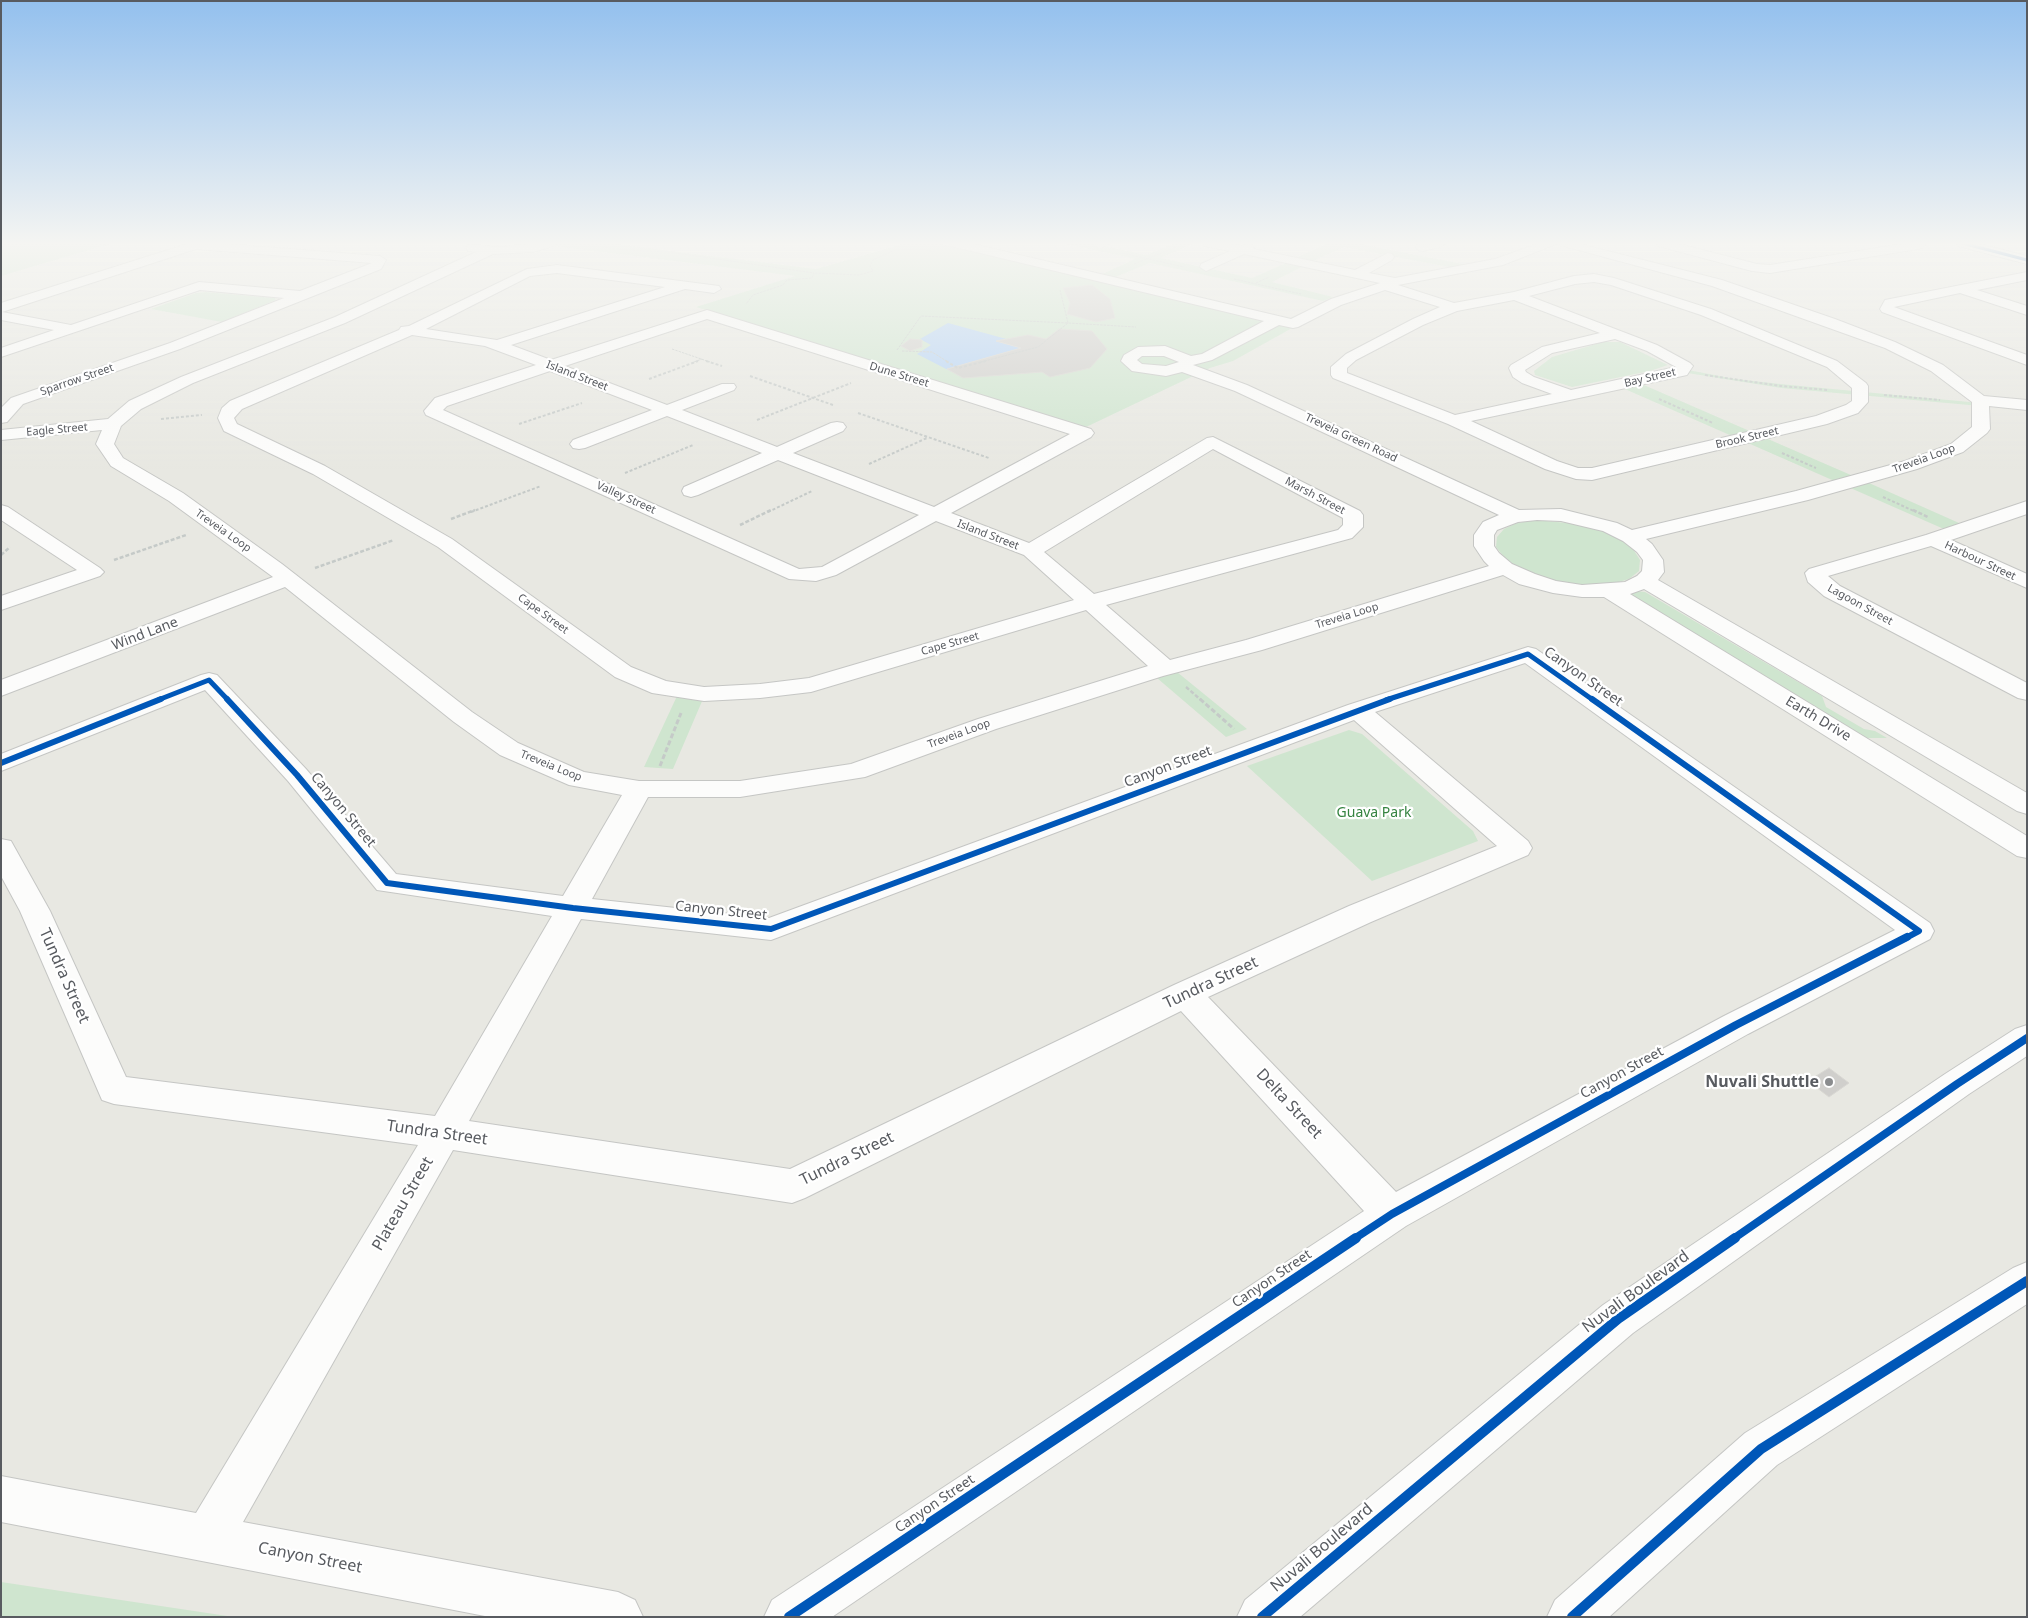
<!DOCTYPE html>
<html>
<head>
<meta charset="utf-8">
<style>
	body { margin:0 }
	#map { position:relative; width:2028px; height:1618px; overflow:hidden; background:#e8e8e2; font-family:"Noto Sans",sans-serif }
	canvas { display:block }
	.frame { position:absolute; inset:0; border:2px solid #585b60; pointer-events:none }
</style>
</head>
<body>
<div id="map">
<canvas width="2028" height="1618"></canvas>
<div class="frame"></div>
</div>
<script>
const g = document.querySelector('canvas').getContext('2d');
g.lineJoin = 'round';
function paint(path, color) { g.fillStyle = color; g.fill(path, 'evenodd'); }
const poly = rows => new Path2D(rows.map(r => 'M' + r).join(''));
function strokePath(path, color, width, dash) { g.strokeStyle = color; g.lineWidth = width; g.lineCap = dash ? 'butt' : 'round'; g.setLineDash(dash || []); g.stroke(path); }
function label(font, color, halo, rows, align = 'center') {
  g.font = font + ' "Noto Sans",sans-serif'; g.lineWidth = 4.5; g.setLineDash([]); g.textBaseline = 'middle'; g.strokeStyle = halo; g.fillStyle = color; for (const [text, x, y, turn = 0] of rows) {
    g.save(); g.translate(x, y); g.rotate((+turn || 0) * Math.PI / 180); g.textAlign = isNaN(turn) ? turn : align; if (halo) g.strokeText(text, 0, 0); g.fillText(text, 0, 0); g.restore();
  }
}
paint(poly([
	[1,243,113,243,1,276],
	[550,243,607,243,816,269,906,243,936,243,1294,327,1233,361,1210,368,1084,428,696,307,795,276,546,245],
	[1061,243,1090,243,1146,255,1176,243,1195,243,1161,258,1252,278,1286,263,1304,266,1272,282,1333,297,1323,301,1150,263,1113,278,1100,275,1135,259],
	[1323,243,1355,243,1468,265,1454,268,1344,247,1311,262,1295,258,1327,244],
	[206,292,275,298,276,300,222,322,151,309,196,293],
	[1603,342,1620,342,1668,365,1650,371,1572,387,1535,375,1534,371,1552,357],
	[1683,369,1735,379,1780,384,1980,403,1980,406,1781,388,1681,372],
	[1637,382,1860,479,1968,527,1953,533,1618,386],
	[1535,520,1578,524,1600,530,1619,538,1633,549,1640,560,1639,571,1629,579,1612,584,1589,586,1564,583,1539,577,1518,568,1504,557,1496,547,1497,537,1504,529,1517,523],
	[1635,591,1645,592,1822,696,1826,707,1864,729,1875,731,1887,738,1865,738,1629,597,1630,592],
	[1177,672,1247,729,1226,737,1157,678],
	[677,696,703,699,673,769,644,767],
	[1349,730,1362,734,1473,831,1478,841,1372,881,1247,766],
	[1,1582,234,1617,1,1617]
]), '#cfe5cf');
paint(poly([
	[948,323,1010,340,1030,350,952,372,917,354,931,345,920,339]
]), '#b3d2f6');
const building = poly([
	[1092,285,1110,299,1115,318,1096,322,1067,314,1070,303,1063,288,1092,285],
	[1059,329,1092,331,1107,349,1090,368,1050,377,1042,372,963,378,947,369,1021,348,996,341,1028,335,1046,339,1059,329],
	[910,339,922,340,922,347,910,351,901,346,910,339],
	[1829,1068,1849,1083,1829,1097,1808,1081,1829,1068]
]);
paint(building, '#d0cfcc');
strokePath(building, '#d8d7d2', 1);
const minor = poly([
	[190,243,212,243,380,256,386,260,381,269,180,349,23,404,7,422,1,423,1,408,11,398,170,343,284,298,200,290,1,357,1,348,54,330,1,320,1,303,190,243],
	[196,249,372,263,300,291,199,282,71,325,2,312,196,249],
	[537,243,555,243,553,246,533,252,493,254,345,323,193,383,141,409,121,426,114,444,123,458,183,493,282,564,472,712,518,743,584,772,639,781,740,781,851,764,978,719,1148,666,1086,610,811,692,760,698,704,701,652,693,615,677,438,547,313,474,224,431,218,418,222,408,230,401,399,330,401,327,409,326,527,269,557,265,719,286,721,289,714,293,685,289,511,345,551,360,707,310,1091,429,1094,433,1091,437,951,513,1029,543,1207,438,1213,437,1360,511,1363,515,1363,527,1352,538,1106,605,1170,660,1246,640,1489,566,1484,561,1474,546,1474,535,1483,522,1499,515,1235,391,1182,372,1166,376,1132,371,1121,361,1124,355,1138,347,1165,346,1191,356,1202,354,1264,321,951,246,949,243,969,243,1291,319,1331,299,1380,283,1244,254,1206,271,1200,267,1201,264,1230,251,1204,246,1202,243,1224,243,1242,246,1248,244,1252,245,1254,249,1355,270,1388,253,1392,254,1394,257,1392,260,1369,273,1395,278,1495,259,1540,243,1576,243,1722,280,1835,319,1895,342,1943,365,1984,396,2027,400,2027,410,1989,406,1990,429,1987,433,1963,452,1917,469,1808,500,1646,539,1652,544,1663,560,1664,572,1658,580,2027,793,2027,814,2017,811,1644,589,1630,594,2027,836,2027,858,2017,856,1604,597,1582,597,1553,593,1519,584,1503,575,1262,650,1163,676,996,729,865,777,740,797,648,797,592,899,769,918,1348,705,1528,647,1536,649,1930,923,1934,931,1930,939,1748,1034,1406,1226,832,1617,764,1617,772,1600,1364,1211,1181,1011,805,1198,792,1203,453,1150,243,1522,618,1592,635,1600,643,1617,490,1617,1,1522,1,1476,196,1513,418,1145,114,1104,102,1100,20,911,1,876,1,839,11,841,50,911,126,1077,435,1116,552,916,377,890,288,781,205,690,1,771,1,754,201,675,209,673,217,675,306,769,396,874,563,896,622,795,569,785,500,755,454,722,285,587,1,696,1,680,273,577,169,501,111,466,96,444,102,430,1,440,1,430,108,419,129,401,181,377,335,317,476,252,468,251,466,248,468,245,503,247,537,243],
	[1556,244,1712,286,1885,348,1931,371,1972,402,1972,427,1951,444,1905,461,1796,491,1632,530,1617,523,1561,509,1519,510,1247,385,1193,365,1212,360,1279,325,1293,328,1298,327,1341,305,1385,290,1440,307,1413,319,1346,354,1331,367,1331,375,1333,378,1448,424,1545,469,1576,479,1592,480,1827,424,1858,413,1868,402,1868,386,1866,383,1837,361,1711,309,1614,278,1594,274,1574,276,1514,292,1454,303,1398,285,1503,265,1556,244],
	[557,273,665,287,497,340,426,329,530,276,557,273],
	[1594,282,1611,285,1701,315,1827,367,1852,388,1852,401,1846,405,1816,416,1592,468,1578,468,1557,461,1471,421,1687,375,1693,366,1690,363,1657,345,1529,296,1575,284,1594,282],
	[1514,300,1600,333,1542,347,1511,365,1509,368,1513,377,1522,383,1552,394,1455,415,1347,373,1347,368,1356,360,1423,325,1457,311,1514,300],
	[707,319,878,373,1070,434,934,507,793,453,843,431,846,427,843,423,837,422,831,423,777,447,682,410,734,390,736,387,734,384,722,384,667,405,565,366,707,319],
	[412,335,485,346,536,365,435,398,424,411,426,415,789,579,816,581,836,575,936,521,1024,555,1074,600,809,678,760,684,704,687,666,681,631,667,452,539,325,466,237,424,234,418,242,409,412,335],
	[1615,339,1647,351,1676,367,1571,390,1534,377,1526,372,1525,370,1552,353,1615,339],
	[1142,356,1164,356,1179,362,1166,366,1142,364,1137,360,1142,356],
	[550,371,652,410,573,440,570,444,573,448,579,449,585,448,667,416,762,453,684,487,682,491,684,495,691,497,698,495,778,460,919,515,822,567,799,569,443,410,447,406,550,371],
	[1213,449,1343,518,1343,525,1338,530,1094,594,1044,552,1213,449],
	[1537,520,1561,521,1603,531,1623,541,1637,552,1643,560,1642,571,1637,576,1625,582,1582,585,1556,581,1535,574,1512,564,1499,553,1494,546,1494,535,1497,530,1518,522,1537,520],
	[1525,663,1895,930,1724,1016,1396,1192,1208,997,1371,922,1528,855,1532,848,1528,841,1375,712,1525,663],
	[1354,720,1497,846,1349,906,1174,985,790,1169,469,1121,581,919,771,940,1354,720],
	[1096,243,1110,243,1101,248,1097,247,1096,243],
	[1425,243,1446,243,1440,247,1422,251,1418,250,1416,247,1418,244,1425,243],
	[1656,243,1675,243,1757,264,1770,265,1909,243,1926,243,1922,248,1918,249,1770,273,1752,271,1658,246,1656,243],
	[1956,243,1975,243,2027,256,2027,264,1958,246,1956,243],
	[2027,272,2027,280,1977,290,2027,306,2027,315,1960,293,1894,307,2027,355,2027,365,1882,312,1880,309,1885,300,2027,272],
	[2027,501,2027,514,1951,540,2027,574,2027,588,1931,546,1828,576,1840,586,2027,683,2027,700,2018,698,1824,596,1808,582,1805,573,1809,569,1926,535,2027,501],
	[1,505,8,507,100,568,104,572,100,576,1,610,1,596,77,570,1,520,1,505],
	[2027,1025,2027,1056,1969,1094,1633,1333,1300,1617,1237,1617,1245,1600,1603,1305,1945,1074,2015,1029,2027,1025],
	[2027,1262,2027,1304,1777,1465,1609,1617,1547,1617,1555,1600,1745,1433,2013,1268,2027,1262]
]);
strokePath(minor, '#c5c6c4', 2);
strokePath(poly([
	[570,243,628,250,668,252,814,273,812,278,787,280,783,285,753,295,746,304],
	[1341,243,1362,247],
	[1122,253,1184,267],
	[1134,264,1186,243],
	[815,273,859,275,873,271,870,266,873,260,895,250,922,249,935,252],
	[1234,279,1301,294],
	[1256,283,1269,277],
	[672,349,710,362],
	[897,350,921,316,1068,323,1060,290],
	[902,351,932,352,948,362],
	[694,362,702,359],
	[981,362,1038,347,1068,323,1136,327]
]), '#c5cac8', 1, [2.5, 1]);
strokePath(poly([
	[706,361,722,366],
	[946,361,958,368,986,361],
	[1705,375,1781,386,1828,390],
	[750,376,833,405],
	[649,379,698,361],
	[1884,395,1940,400],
	[1659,399,1713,423],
	[858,413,989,458],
	[161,419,202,415],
	[757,420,851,383],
	[519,424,582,403],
	[1782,453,1816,468],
	[869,464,927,438],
	[625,473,693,445],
	[1883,497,1916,512],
	[471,512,541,486],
	[768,512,812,491]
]), '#c5cac8', 2, [3, 2]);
strokePath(poly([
	[1913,510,1928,517],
	[451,519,475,510],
	[740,525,771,510],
	[1,555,10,547],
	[114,560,186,535],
	[315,568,394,540],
	[1186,687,1201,700]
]), '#c5cac8', 2.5, [4, 2]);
strokePath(poly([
	[1200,699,1234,729],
	[660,766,681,713]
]), '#c5cac8', 3, [5, 2.5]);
paint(minor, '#fcfcfb');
strokePath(poly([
	[1962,243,2027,260]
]), '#0057b8', 3);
strokePath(poly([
	[158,700,209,680,228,700],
	[1386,700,1528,654,1593,700]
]), '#0057b8', 5);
strokePath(poly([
	[227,699,297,775,387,883,573,908,771,929,1390,699],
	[1592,699,1919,931,1904,939],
	[1,763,161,699]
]), '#0057b8', 6);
strokePath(poly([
	[1354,1239,1392,1214,1736,1025,1907,937],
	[1733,1239,1957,1084,2027,1038]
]), '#0057b8', 8);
strokePath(poly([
	[789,1617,1356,1238],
	[1262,1617,1618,1319,1735,1238],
	[1572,1617,1761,1449,2027,1281]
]), '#0057b8', 10);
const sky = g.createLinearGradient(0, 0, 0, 469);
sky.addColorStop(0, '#93c0ee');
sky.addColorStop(0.52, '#f5f5f2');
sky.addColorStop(1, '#f5f5f200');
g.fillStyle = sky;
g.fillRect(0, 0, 2028, 469);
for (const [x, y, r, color] of [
	[1829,1082,5,"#8a8c8e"]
]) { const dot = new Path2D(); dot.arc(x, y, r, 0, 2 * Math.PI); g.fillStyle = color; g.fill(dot); strokePath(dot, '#fff', 2); }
label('11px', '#585b60', '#fff', [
	["Dune Street",899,375,17],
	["Island Street",577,376,21],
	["Bay Street",1650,378,-13],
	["Sparrow Street",77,380,-19],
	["Eagle Street",57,430,-5],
	["Treveia Green Road",1351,438,25],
	["Brook Street",1747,438,-13],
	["Treveia Loop",1924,459,-20],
	["Marsh Street",1315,496,28],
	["Valley Street",626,498,24],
	["Treveia Loop",223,531,35],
	["Island Street",988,535,21],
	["Harbour Street",1980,561,25],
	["Lagoon Street",1860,605,29],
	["Cape Street",543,614,36],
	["Treveia Loop",1347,616,-17],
	["Cape Street",950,644,-16],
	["Treveia Loop",959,734,-20],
	["Treveia Loop",551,766,22]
]);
label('14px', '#585b60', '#fff', [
	["Wind Lane",145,634,-21],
	["Canyon Street",1583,677,35],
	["Earth Drive",1818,719,31],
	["Canyon Street",1168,767,-21],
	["Canyon Street",343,810,50],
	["Canyon Street",721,911,6],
	["Canyon Street",1622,1073,-29],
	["Canyon Street",1272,1279,-34],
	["Canyon Street",935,1504,-34]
]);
label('14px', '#358340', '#fff', [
	["Guava Park",1374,813]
]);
label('16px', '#585b60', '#fff', [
	["Tundra Street",64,976,66],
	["Tundra Street",1211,983,-25],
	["Delta Street",1289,1104,47],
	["Tundra Street",437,1133,8],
	["Tundra Street",847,1159,-26],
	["Plateau Street",403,1204,-60],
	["Nuvali Boulevard",1636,1292,-36],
	["Nuvali Boulevard",1322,1548,-40],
	["Canyon Street",310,1558,11]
]);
label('bold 16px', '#585b60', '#fff', [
	["Nuvali Shuttle",1819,1082]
], 'right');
</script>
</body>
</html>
